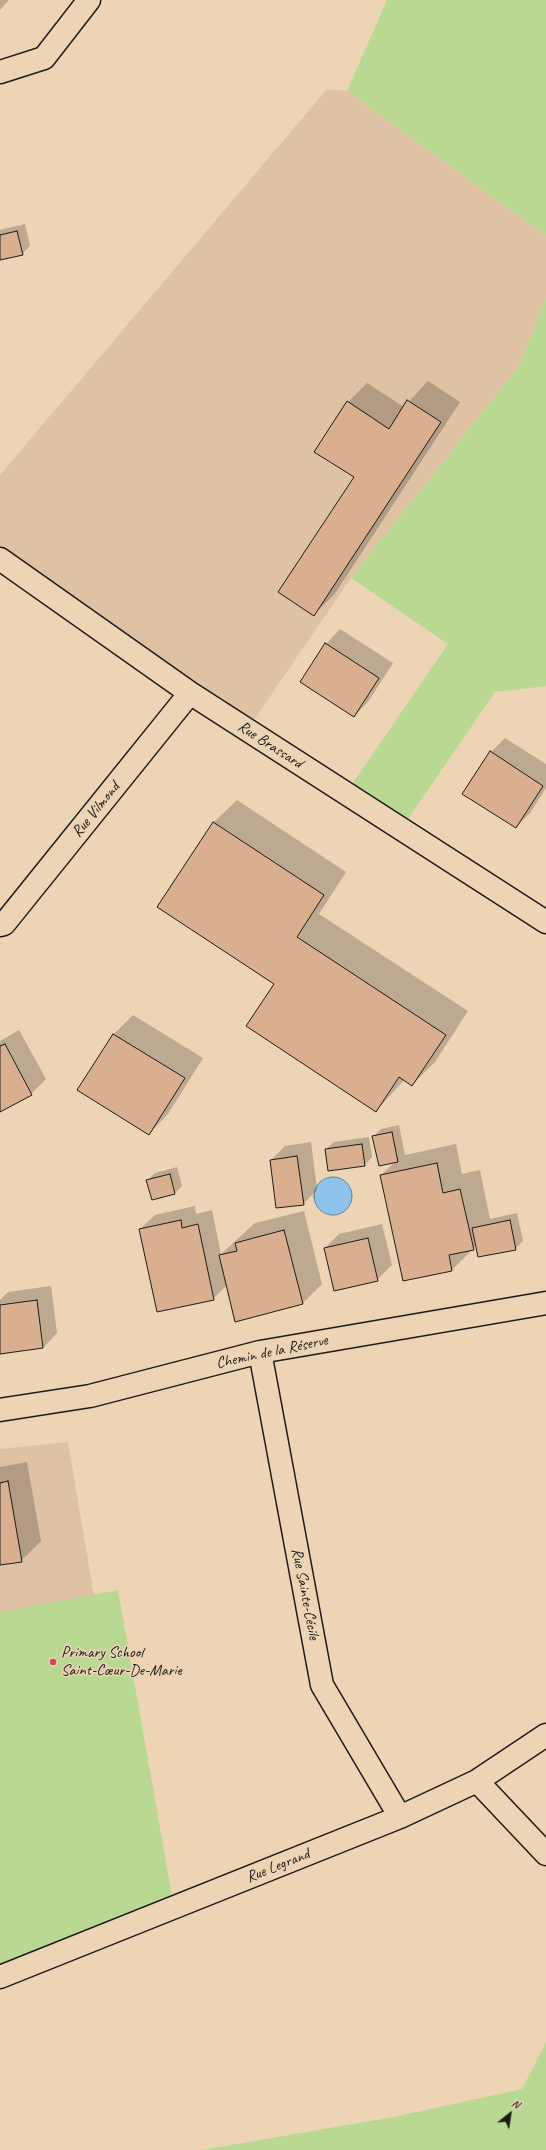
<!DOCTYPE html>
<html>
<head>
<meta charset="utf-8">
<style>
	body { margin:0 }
	#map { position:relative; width:546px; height:2150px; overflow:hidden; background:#ecd4b4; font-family:Caveat,sans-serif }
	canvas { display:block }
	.north { position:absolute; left:490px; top:2094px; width:40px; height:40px; -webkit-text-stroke:3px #ecd4b4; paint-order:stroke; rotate:30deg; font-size:11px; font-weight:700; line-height:16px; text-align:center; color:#1c1c1c }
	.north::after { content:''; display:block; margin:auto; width:14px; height:18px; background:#1c1c1c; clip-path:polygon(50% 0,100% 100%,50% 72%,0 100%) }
</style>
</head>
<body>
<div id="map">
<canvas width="546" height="2150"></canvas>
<div class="north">N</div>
</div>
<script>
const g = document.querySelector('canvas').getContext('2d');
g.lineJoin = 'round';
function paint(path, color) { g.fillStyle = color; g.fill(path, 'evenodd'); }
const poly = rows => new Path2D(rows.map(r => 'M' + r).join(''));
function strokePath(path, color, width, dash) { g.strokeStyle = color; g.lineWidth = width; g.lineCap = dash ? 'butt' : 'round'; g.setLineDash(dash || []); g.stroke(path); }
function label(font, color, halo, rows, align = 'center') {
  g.font = font + ' Caveat,sans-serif'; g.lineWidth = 3; g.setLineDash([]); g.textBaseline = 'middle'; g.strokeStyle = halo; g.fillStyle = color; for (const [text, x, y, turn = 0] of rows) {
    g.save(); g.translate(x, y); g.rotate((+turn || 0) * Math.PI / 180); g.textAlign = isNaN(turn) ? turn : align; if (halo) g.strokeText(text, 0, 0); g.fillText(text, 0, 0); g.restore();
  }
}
paint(poly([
	[327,89,347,91,546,236,546,298,519,366,351,578,247,730,0,559,0,475],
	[68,1442,141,1875,0,1941,0,1449]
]), '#dec2a3');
paint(poly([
	[387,0,546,0,546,236,347,91],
	[546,298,546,686,495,692,401,829,346,793,448,644,351,578,519,366],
	[118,1590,174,1907,0,1977,0,1612],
	[546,2042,546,2150,202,2150,394,2117,522,2089]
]), '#b9d993');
const water = poly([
	'314 1196a19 19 0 1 1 38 0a19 19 0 1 1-38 0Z'
]);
paint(water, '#8ec3eb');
strokePath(water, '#608098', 1);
paint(poly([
	[0,0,9,0,0,10],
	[25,224,30,246,22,254,0,259,0,230],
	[428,381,460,402,334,595,314,614,355,477,348,402,367,383,404,407],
	[340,629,393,663,368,702,354,716,326,644],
	[505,738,546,764,546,788,530,813,516,827,491,752],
	[237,800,346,872,319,914,468,1011,435,1062,412,1085,404,1080,376,1111,275,984,158,907,214,822],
	[133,1015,203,1058,168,1114,149,1134,79,1090,114,1034],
	[19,1030,46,1079,31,1094,0,1111,0,1041],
	[399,1125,405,1155,456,1144,462,1174,480,1170,490,1219,517,1213,523,1241,515,1249,477,1245,452,1270,381,1175,395,1162,373,1137,381,1129],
	[369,1137,372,1157,365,1165,326,1149,334,1142],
	[311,1142,317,1190,303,1204,271,1160,285,1146],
	[177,1167,182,1186,175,1193,147,1181,155,1173],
	[195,1206,196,1214,212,1210,221,1254,255,1223,304,1211,322,1284,303,1303,236,1320,227,1285,213,1299,140,1229,155,1215],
	[382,1224,392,1265,377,1280,325,1248,339,1234],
	[51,1286,57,1333,43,1348,0,1349,0,1300,8,1292],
	[27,1462,41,1541,21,1561,0,1564,0,1467]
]), '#0003');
const building = poly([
	[17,231,23,255,0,260,0,235,17,231],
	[407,400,441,422,314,616,278,592,354,477,314,452,347,401,389,429,407,400],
	[325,643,379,678,354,717,300,682,325,643],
	[490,751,543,786,516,828,462,794,490,751],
	[213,822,324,895,297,937,446,1035,412,1086,399,1077,376,1112,246,1026,274,984,157,907,213,822],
	[113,1034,185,1078,149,1135,77,1090,113,1034],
	[5,1044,32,1095,0,1112,0,1046,5,1044],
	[392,1132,398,1162,379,1166,372,1136,392,1132],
	[362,1144,365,1166,328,1171,325,1149,362,1144],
	[297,1156,304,1205,276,1208,270,1160,297,1156],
	[437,1163,443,1193,460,1189,474,1250,449,1255,452,1271,403,1281,380,1175,437,1163],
	[170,1174,175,1194,152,1200,146,1180,170,1174],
	[181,1220,182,1228,198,1224,214,1300,157,1312,139,1229,181,1220],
	[510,1220,516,1250,478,1257,472,1228,510,1220],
	[284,1230,303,1304,235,1322,219,1255,237,1251,235,1243,284,1230],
	[368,1238,378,1281,334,1291,324,1248,368,1238],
	[37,1300,43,1348,0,1354,0,1305,37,1300],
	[8,1481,22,1562,0,1565,0,1483,8,1481]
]);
paint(building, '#d9af8f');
strokePath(building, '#1c1c1c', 1);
const minor = poly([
	[0,72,44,58,89,0],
	[0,559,190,693,546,922],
	[0,925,4,924,190,693],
	[260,1352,322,1685,400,1817],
	[0,1410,90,1396,260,1352,546,1303],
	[477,1781,546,1854],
	[0,1977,400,1817,477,1781,546,1735]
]);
strokePath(minor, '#1c1c1c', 25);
strokePath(minor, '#ecd4b4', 22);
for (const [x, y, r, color] of [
	[53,1662,4,"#d1495b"]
]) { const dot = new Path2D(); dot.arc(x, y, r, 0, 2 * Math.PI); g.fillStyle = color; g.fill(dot); strokePath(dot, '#ecd4b4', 1.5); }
label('16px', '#1c1c1c', '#ecd4b4', [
	["Rue Brassard",270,745,33],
	["Rue Vilmond",96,810,-51],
	["Chemin de la Réserve",272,1352,-12],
	["Rue Sainte-Cécile",305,1594,79],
	["Rue Legrand",278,1866,-22]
]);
label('16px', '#1c1c1c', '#ecd4b4', [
	["Primary School",61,1653],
	["Saint-Cœur-De-Marie",61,1671]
], 'left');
</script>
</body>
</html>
